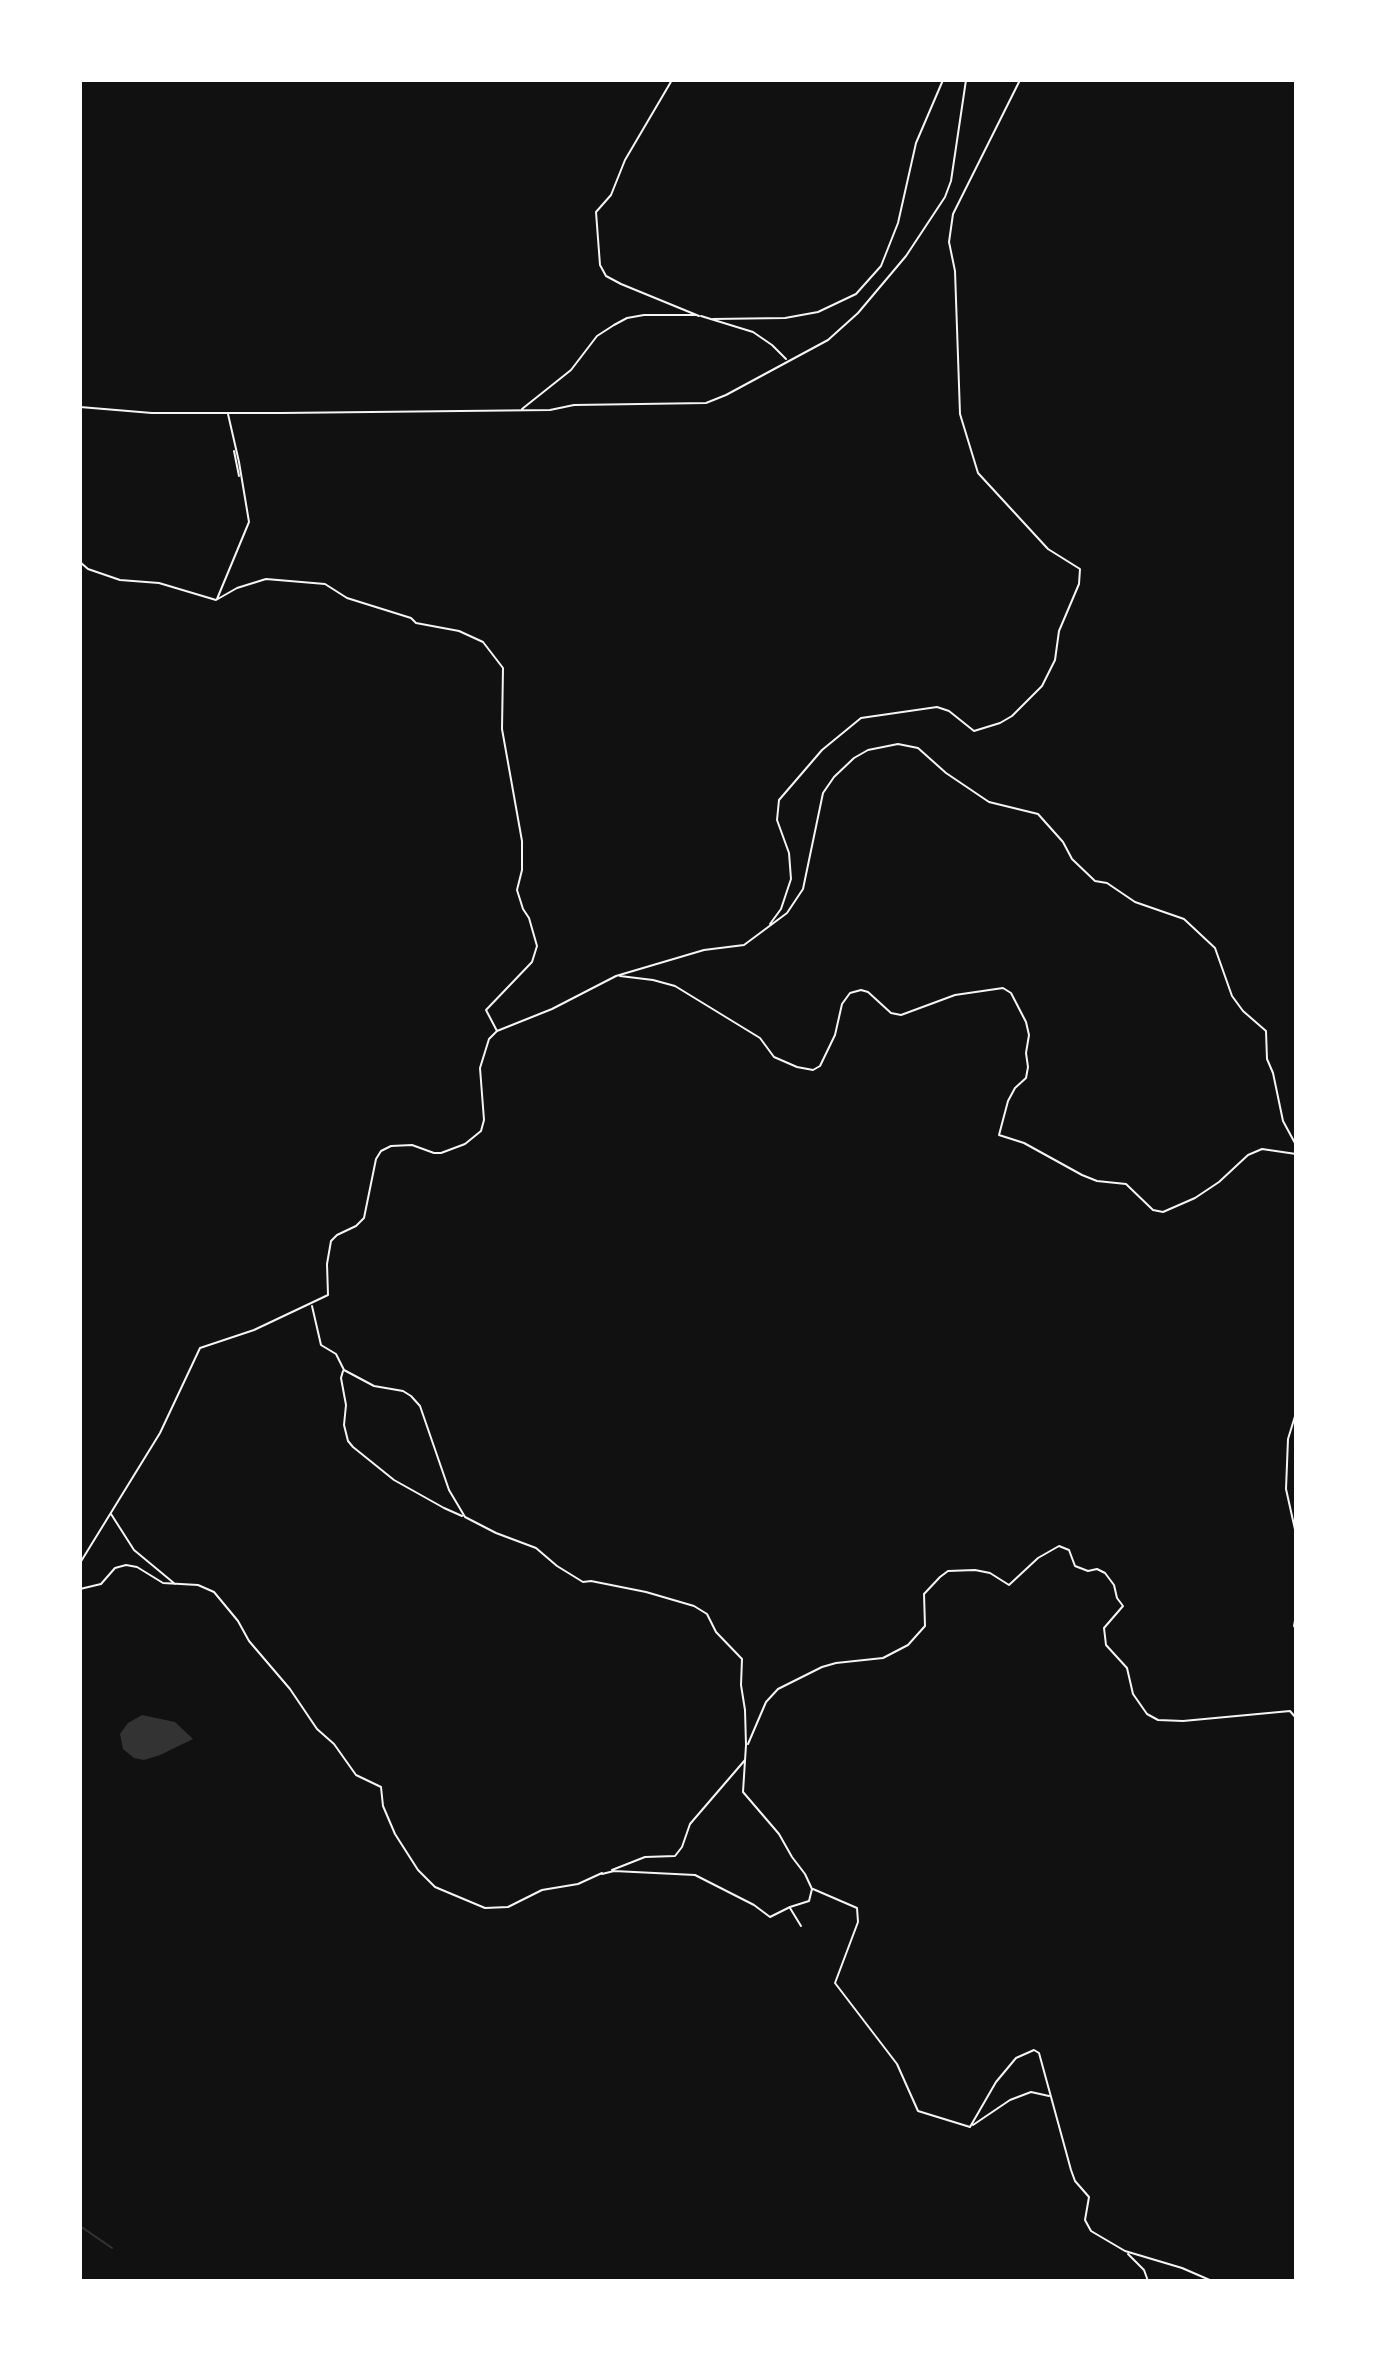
<!DOCTYPE html>
<html>
<head>
<meta charset="utf-8">
<style>
	body { margin:0 }
	#map { position:relative; width:1376px; height:2361px; overflow:hidden; background:#111; font-family:Montserrat,sans-serif }
	canvas { display:block }
	.frame { position:absolute; inset:0; border:82px solid #fff; pointer-events:none }
</style>
</head>
<body>
<div id="map">
<canvas width="1376" height="2361"></canvas>
<div class="frame"></div>
</div>
<script>
const g = document.querySelector('canvas').getContext('2d');
g.lineJoin = 'round';
function paint(path, color) { g.fillStyle = color; g.fill(path, 'evenodd'); }
const poly = rows => new Path2D(rows.map(r => 'M' + r).join(''));
function strokePath(path, color, width, dash) { g.strokeStyle = color; g.lineWidth = width; g.lineCap = dash ? 'butt' : 'round'; g.setLineDash(dash || []); g.stroke(path); }
paint(poly([
	[142,1715,175,1722,193,1739,160,1755,144,1760,134,1758,123,1749,120,1734,128,1723]
]), '#333');
strokePath(poly([
	[80,2226,112,2248]
]), '#333', 2);
strokePath(poly([
	[672,80,625,160,611,195,596,212,600,265,606,276,621,284,699,316],
	[701,316,753,332,772,345,786,359],
	[713,319,785,318,818,312,856,294,881,266,898,223,916,143,943,80],
	[80,407,152,413,281,413,550,410,574,405,706,403,726,395,828,340,858,313,906,256,945,197,951,181,966,80],
	[522,409,571,370,597,336,614,325,627,318,644,315,695,315],
	[234,451,239,476],
	[80,562,88,569,120,580,159,583,216,600,237,588,266,579,325,584,347,598,411,618,416,623,459,631,483,642,503,668,502,729,522,841,522,870,517,890,523,909,529,918,537,946,532,962,486,1010,497,1031,489,1039,480,1068,484,1120,481,1131,465,1144,441,1153,434,1153,412,1145,391,1146,381,1151,376,1159,364,1218,356,1226,337,1235,331,1241,327,1264,328,1295,254,1330,200,1348,160,1433,80,1563],
	[217,599,249,522,239,462,228,414],
	[770,924,781,909,791,879,789,853,777,820,779,800,822,750,861,718,937,707,949,711,974,731,1000,723,1012,716,1042,686,1055,660,1059,631,1079,584,1080,569,1048,549,978,473,960,414,955,271,949,242,953,214,1020,80],
	[620,976,653,980,675,986,760,1038,774,1057,797,1067,813,1070,820,1066,835,1035,842,1004,850,993,861,990,868,992,891,1013,901,1015,955,995,1003,988,1011,993,1026,1022,1029,1035,1026,1053,1028,1067,1026,1078,1015,1088,1008,1101,999,1135,1024,1143,1082,1175,1097,1181,1126,1184,1153,1210,1163,1212,1195,1198,1219,1182,1248,1155,1262,1149,1296,1154],
	[497,1031,552,1009,616,976,704,950,744,945,787,913,803,889,823,793,834,777,854,758,868,750,898,744,918,748,946,773,989,802,1038,814,1063,842,1072,859,1095,881,1107,883,1135,902,1184,919,1215,948,1232,996,1243,1011,1266,1031,1267,1059,1273,1073,1283,1121,1296,1145],
	[312,1306,321,1345,336,1354,344,1370,374,1386,403,1391,411,1396,420,1406,449,1490,465,1517,496,1533,536,1548,557,1566,583,1582,591,1581,646,1592,694,1606,707,1614,716,1632,742,1659,741,1685,745,1710,746,1745,743,1792,779,1834,792,1857,805,1874,812,1889,809,1901,790,1907,770,1917,754,1905,695,1875,614,1871,602,1874],
	[343,1371,341,1378,346,1405,344,1425,348,1441,353,1447,394,1480,444,1508,462,1516],
	[1296,1413,1288,1439,1286,1489,1296,1534],
	[111,1514,134,1550,175,1584],
	[80,1589,101,1584,115,1568,126,1565,137,1567,163,1583,198,1585,214,1592,238,1621,249,1641,290,1689,317,1729,334,1744,356,1775,381,1787,383,1806,395,1834,418,1870,435,1887,485,1908,508,1907,542,1890,578,1884,602,1873],
	[1296,1615,1294,1626,1296,1629],
	[748,1744,766,1702,778,1689,822,1667,836,1663,883,1658,908,1645,925,1626,924,1594,940,1577,948,1571,975,1570,990,1573,1009,1585,1038,1558,1059,1546,1069,1550,1075,1566,1088,1571,1097,1569,1105,1573,1114,1585,1117,1598,1123,1606,1104,1628,1106,1645,1127,1668,1133,1694,1147,1714,1158,1720,1183,1721,1290,1711,1296,1718],
	[612,1870,645,1857,675,1856,682,1847,690,1824,745,1760],
	[813,1889,857,1908,858,1922,835,1983,897,2064,918,2111,970,2127,996,2082,1016,2058,1034,2050,1039,2053,1071,2170,1075,2181,1089,2197,1085,2220,1091,2231,1125,2251,1182,2268,1212,2281],
	[790,1908,801,1926],
	[973,2125,1010,2100,1031,2092,1049,2096],
	[1128,2254,1144,2270,1148,2281]
]), '#f5f5f5', 2);
</script>
</body>
</html>
